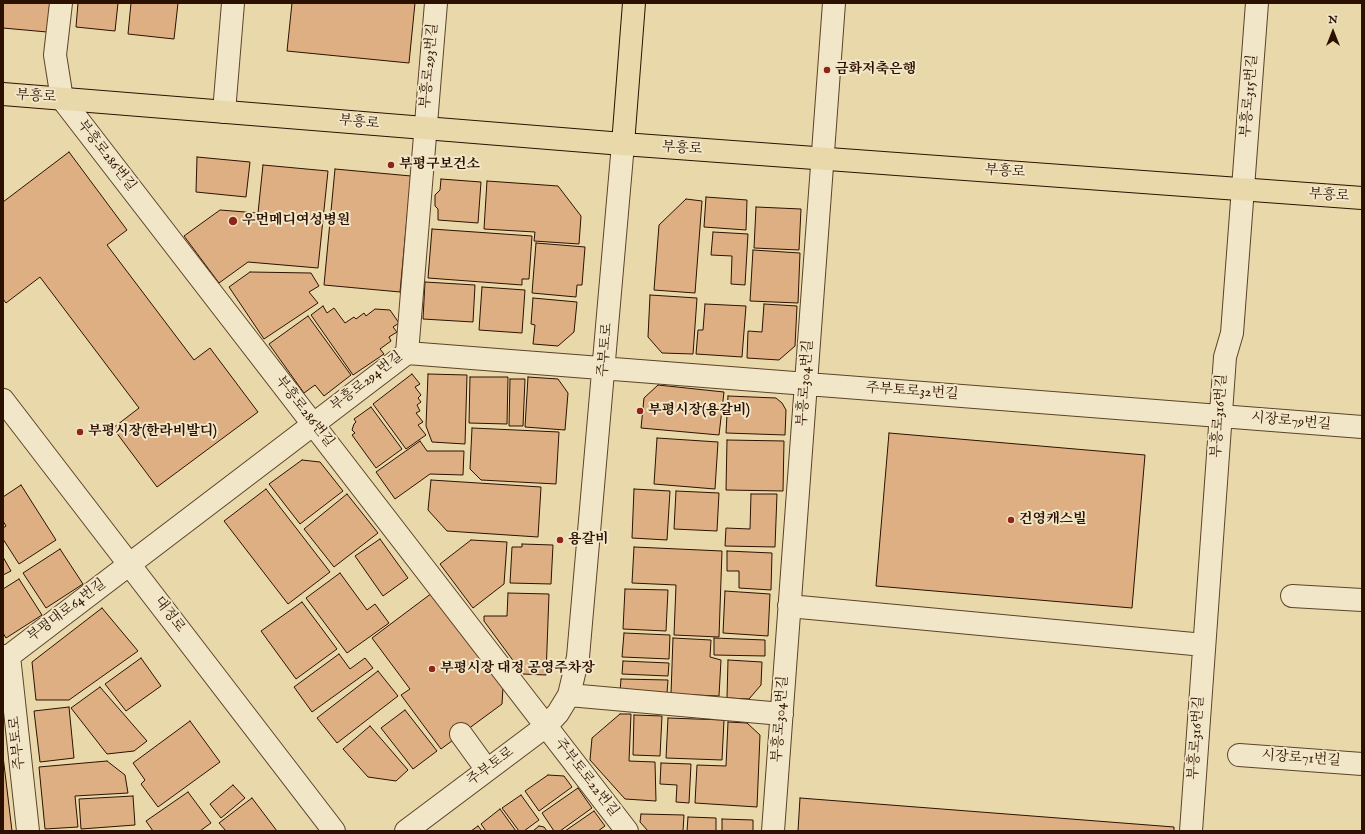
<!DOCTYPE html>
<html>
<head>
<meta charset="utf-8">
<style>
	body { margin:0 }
	#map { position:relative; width:1365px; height:834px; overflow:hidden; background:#e9d9aa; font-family:"IM FELL English",serif }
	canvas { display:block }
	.frame { position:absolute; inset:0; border:4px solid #2d1100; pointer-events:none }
	.north { position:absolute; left:1313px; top:12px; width:40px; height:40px; -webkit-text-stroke:3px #f1e6c8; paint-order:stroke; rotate:0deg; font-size:11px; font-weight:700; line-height:16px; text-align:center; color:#2d1100 }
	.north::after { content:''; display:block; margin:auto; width:14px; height:18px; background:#2d1100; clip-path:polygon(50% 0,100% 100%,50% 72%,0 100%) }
</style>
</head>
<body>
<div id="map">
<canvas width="1365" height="834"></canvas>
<div class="frame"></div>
<div class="north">N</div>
</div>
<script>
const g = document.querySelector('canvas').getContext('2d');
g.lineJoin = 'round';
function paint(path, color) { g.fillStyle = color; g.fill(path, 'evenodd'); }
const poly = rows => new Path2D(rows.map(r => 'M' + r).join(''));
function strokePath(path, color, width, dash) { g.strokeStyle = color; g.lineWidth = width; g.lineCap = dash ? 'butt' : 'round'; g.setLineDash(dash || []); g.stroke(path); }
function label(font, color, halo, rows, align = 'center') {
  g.font = font + ' "IM FELL English","Noto Serif KR",serif'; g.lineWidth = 4; g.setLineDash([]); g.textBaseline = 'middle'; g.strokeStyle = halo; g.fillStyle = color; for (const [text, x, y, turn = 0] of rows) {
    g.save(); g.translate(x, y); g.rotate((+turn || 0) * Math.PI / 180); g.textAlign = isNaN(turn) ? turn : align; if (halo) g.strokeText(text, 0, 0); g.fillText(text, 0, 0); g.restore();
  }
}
const building = poly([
	[3,3,50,3,47,32,3,28,3,3],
	[78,3,118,3,115,31,76,27,78,3],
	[131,3,178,3,174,39,128,34,131,3],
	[292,3,415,3,409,63,287,51,292,3],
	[69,152,127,230,107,245,194,360,210,348,258,412,157,487,113,428,139,408,40,277,6,303,3,299,3,202,69,152],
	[197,157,250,162,246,197,196,192,197,157],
	[263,165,328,171,318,268,248,262,219,283,184,236,220,210,258,213,263,165],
	[335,169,411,176,400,292,324,285,335,169],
	[441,179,481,182,478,223,438,220,438,209,435,206,435,195,440,190,441,179],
	[487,181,558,186,581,216,579,244,534,241,535,232,484,229,487,181],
	[706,197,747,200,746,230,704,227,706,197],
	[686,199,702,201,695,293,654,290,659,225,686,199],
	[756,207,801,209,799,250,754,248,756,207],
	[432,229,532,236,529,279,522,279,522,285,428,278,432,229],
	[713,232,748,234,745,285,731,284,732,256,711,255,713,232],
	[536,243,585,247,582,285,577,285,576,297,532,293,536,243],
	[753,250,800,253,798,303,750,301,753,250],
	[250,272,311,273,319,286,309,292,318,303,264,339,229,287,250,272],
	[425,282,475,285,473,322,423,319,425,282],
	[482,287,525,290,522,333,479,330,482,287],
	[650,295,697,298,693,354,662,353,648,337,650,295],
	[533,298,577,302,574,332,558,346,533,344,535,325,531,324,533,298],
	[705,304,746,306,742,357,696,354,698,330,703,330,705,304],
	[764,304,797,306,795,346,779,360,747,358,748,331,762,332,764,304],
	[323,306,327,313,334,308,345,323,354,317,356,319,364,313,366,316,375,309,390,310,399,323,393,327,397,332,389,337,391,341,380,349,384,354,353,375,311,315,323,306],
	[308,316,351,375,324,396,315,385,304,393,269,344,308,316],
	[412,374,420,384,415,387,421,395,418,398,421,402,417,405,420,411,416,413,423,422,418,425,426,435,406,449,373,404,412,374],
	[428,374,467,375,465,444,432,442,426,426,428,374],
	[470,377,508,377,507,424,469,423,470,377],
	[528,377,558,379,568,393,565,430,525,427,528,377],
	[510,379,525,379,523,426,509,426,510,379],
	[658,385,724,392,719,435,641,428,644,398,658,385],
	[728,396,776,398,782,403,786,410,785,435,726,433,728,396],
	[371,407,402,449,376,468,352,435,355,433,352,430,354,424,356,422,354,419,371,407],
	[472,428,559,432,556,484,481,480,470,469,472,428],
	[889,433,1145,455,1132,608,876,586,889,433],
	[657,438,718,442,715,489,654,484,657,438],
	[727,440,784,441,783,491,726,490,727,440],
	[420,441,427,451,464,451,463,475,430,474,395,499,376,472,420,441],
	[302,460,320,462,343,491,300,524,269,484,302,460],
	[431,480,541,487,538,537,447,531,428,510,431,480],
	[21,485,56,540,19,564,3,539,3,528,6,526,3,521,3,497,21,485],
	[266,489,330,572,288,604,224,521,266,489],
	[634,489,670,491,667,540,632,538,634,489],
	[676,491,719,493,717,531,674,529,676,491],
	[347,494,378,533,334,567,304,529,347,494],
	[751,494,777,494,775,547,725,546,726,528,750,529,751,494],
	[380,539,408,578,383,596,355,556,380,539],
	[471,540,507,542,504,584,473,608,440,564,471,540],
	[522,544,553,545,551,584,510,583,512,547,522,547,522,544],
	[634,547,722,551,719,637,674,635,676,585,632,583,634,547],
	[60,549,83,584,46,608,23,573,60,549],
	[727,551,772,553,771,590,739,588,739,571,727,571,727,551],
	[3,557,11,571,3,575,3,557],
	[340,573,367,610,375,604,389,623,347,653,306,598,340,573],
	[19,579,42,615,6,638,3,633,3,589,19,579],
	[625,589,668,590,666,631,623,629,625,589],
	[725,591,770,594,768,636,723,633,725,591],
	[432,593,503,687,502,704,441,749,401,695,410,689,372,638,432,593],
	[508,593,549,594,546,675,523,674,484,621,484,616,507,616,508,593],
	[302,602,337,649,296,679,261,631,302,602],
	[102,608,138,651,69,700,36,700,32,662,102,608],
	[624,633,670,635,669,659,622,657,624,633],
	[673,638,711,640,710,657,721,660,719,696,671,694,673,638],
	[714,638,765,640,765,656,714,655,714,638],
	[339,654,350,669,365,658,373,668,312,712,294,687,339,654],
	[141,658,161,686,126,711,105,684,141,658],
	[728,660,762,662,761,685,749,699,727,698,728,660],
	[623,661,669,663,668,676,622,674,623,661],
	[378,671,398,696,337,743,317,718,378,671],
	[621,679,668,680,667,693,620,692,621,679],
	[100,687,147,741,134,751,107,754,71,708,100,687],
	[69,707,74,758,40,762,34,711,69,707],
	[405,710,437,751,413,769,381,728,405,710],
	[620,714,631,714,629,761,655,762,656,801,625,799,590,760,592,738,620,714],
	[634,715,662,716,660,756,633,755,634,715],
	[668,718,724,720,722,760,666,758,668,718],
	[190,721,220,762,158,807,141,784,145,780,133,763,190,721],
	[728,722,747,723,760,735,757,807,695,803,697,765,726,766,728,722],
	[370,726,408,770,396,781,368,777,343,749,370,726],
	[3,756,12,831,3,831,3,756],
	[107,761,125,775,128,793,75,796,78,827,45,829,39,767,107,761],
	[661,763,691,764,689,803,676,802,677,785,660,784,661,763],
	[548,775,564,776,572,787,539,811,525,791,548,775],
	[233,785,245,798,221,818,210,804,233,785],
	[578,788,592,808,560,831,554,831,542,813,578,788],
	[188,792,211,823,200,831,153,831,146,821,188,792],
	[521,795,539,820,524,831,519,831,502,808,521,795],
	[133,796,135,825,81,829,79,799,133,796],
	[252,798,277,831,226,831,219,823,252,798],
	[800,798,1174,827,1174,831,798,831,800,798],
	[500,809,516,831,486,831,481,824,500,809],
	[594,811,605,826,598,831,565,831,594,811],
	[641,814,684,815,683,831,648,831,640,822,641,814],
	[688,817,716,818,716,831,687,831,688,817],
	[722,819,753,820,753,831,722,831,722,819],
	[478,826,482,831,471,831,478,826],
	[539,826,544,827,547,831,533,831,539,826]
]);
paint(building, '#deaf82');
strokePath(building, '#2d1100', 1);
const minor = poly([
	[61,3,55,55,62,99,627,831],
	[224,112,233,3],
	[407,353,1362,427],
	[3,400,334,831],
	[1292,596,1362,600],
	[789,606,1204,645],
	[3,656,9,656,407,353,436,3],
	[9,656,28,831],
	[569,695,782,714],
	[461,734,487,770],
	[1239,755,1362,764],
	[406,831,546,726,558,713,569,695,578,657,623,144],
	[773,831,834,3],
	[1191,831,1225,357,1232,333,1257,3]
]);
const major = poly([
	[3,94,623,144,1362,198],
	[623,144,634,3]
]);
strokePath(minor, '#5c432a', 24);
strokePath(major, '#2d1100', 24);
strokePath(minor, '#f1e6c8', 22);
strokePath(major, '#e9d9aa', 22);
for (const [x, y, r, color] of [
	[827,70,4,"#8f2418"],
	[391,165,4,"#8f2418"],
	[233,221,5,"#8f2418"],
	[640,411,4,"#8f2418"],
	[80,432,4,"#8f2418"],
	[1011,520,4,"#8f2418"],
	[560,540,4,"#8f2418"],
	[432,669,4,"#8f2418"]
]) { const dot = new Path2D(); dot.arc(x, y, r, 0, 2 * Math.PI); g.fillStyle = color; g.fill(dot); strokePath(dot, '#f1e6c8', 1.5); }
label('14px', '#2d1100', '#f1e6c8', [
	["부흥로293번길",430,66,-85],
	["부흥로315번길",1250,96,-85],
	["부흥로",36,97,4],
	["부흥로",359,123,5],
	["부흥로",682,149,4],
	["부흥로286번길",106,156,52],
	["부흥로",1005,172,4],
	["부흥로",1329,196,4],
	["주부토로",606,350,-85],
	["부흥로294번길",367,382,-38],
	["부흥로304번길",806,383,-86],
	["주부토로32번길",912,392,4],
	["부흥로286번길",304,412,52],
	["부흥로316번길",1220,416,-86],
	["시장로79번길",1291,422,5],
	["부평대로64번길",67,611,-37],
	["대정로",169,615,53],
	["부흥로304번길",781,719,-86],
	["부흥로316번길",1197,738,-86],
	["주부토로",18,743,-96],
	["시장로71번길",1301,759,4],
	["주부토로",491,767,-37],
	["주부토로22번길",586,778,52]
]);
label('bold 14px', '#2d1100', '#f1e6c8', [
	["금화저축은행",835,70],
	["부평구보건소",399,165],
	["우먼메디여성병원",242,221],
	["부평시장(용갈비)",648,411],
	["부평시장(한라비발디)",88,432],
	["건영캐스빌",1019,520],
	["용갈비",568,540],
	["부평시장 대정 공영주차장",440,669]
], 'left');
</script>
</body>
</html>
